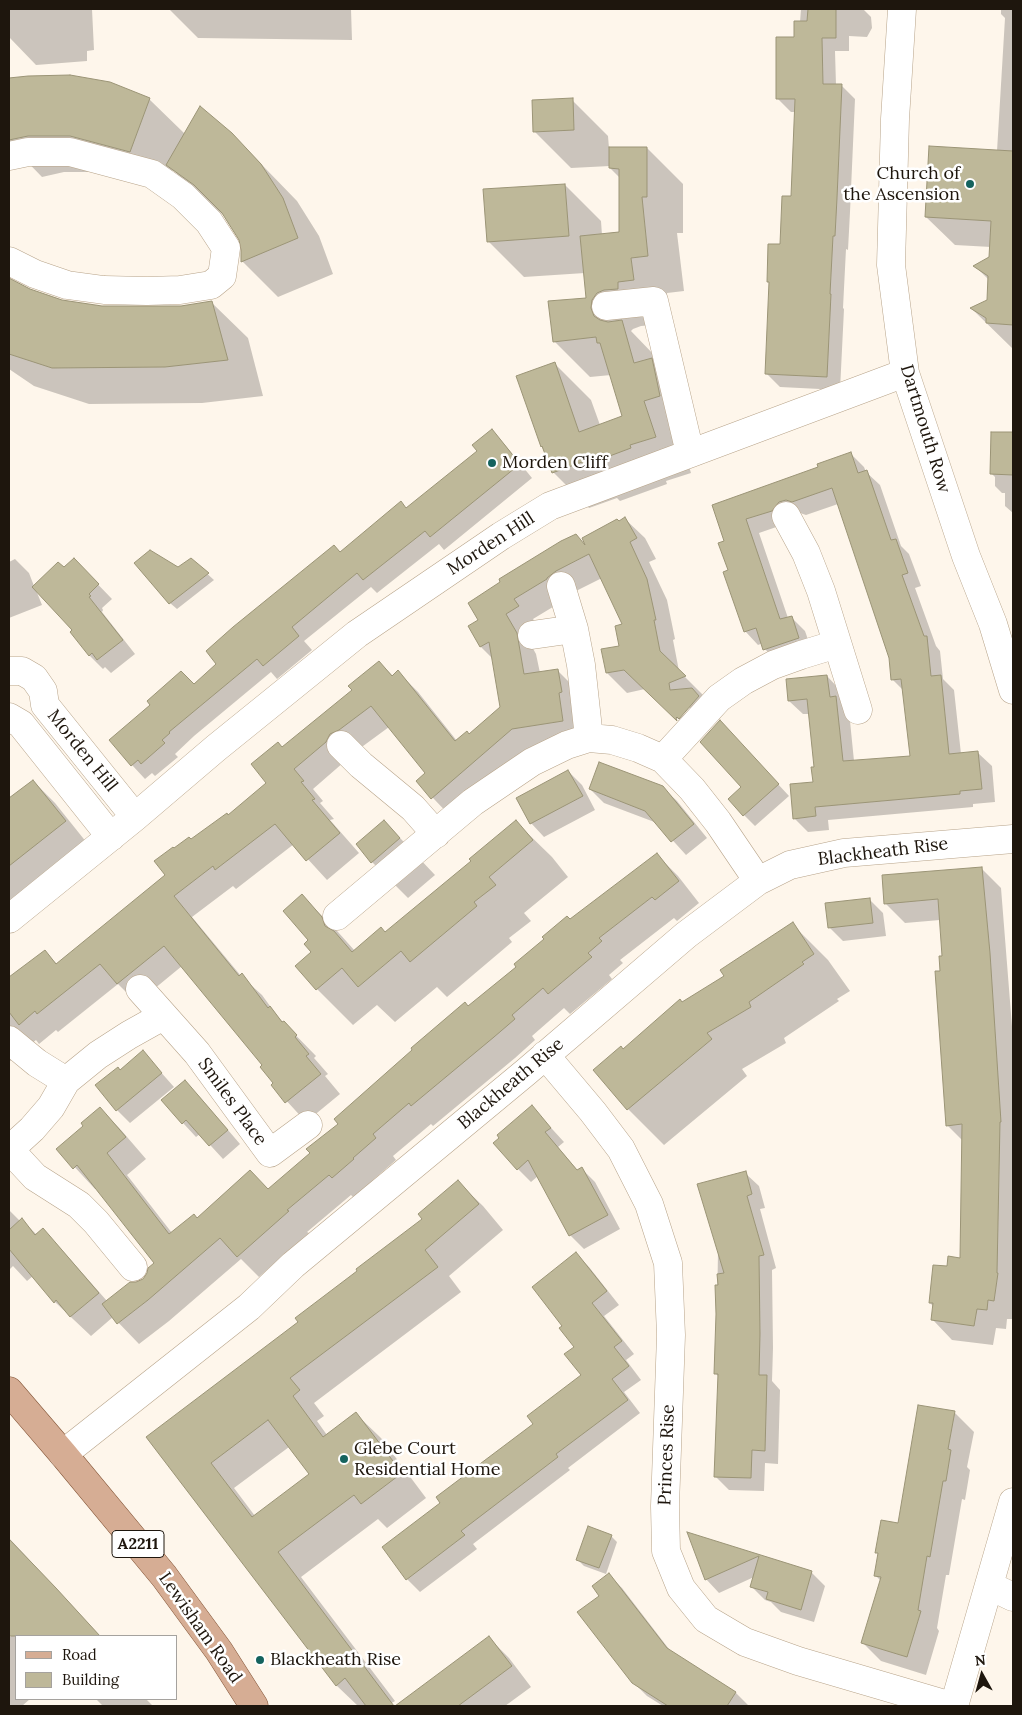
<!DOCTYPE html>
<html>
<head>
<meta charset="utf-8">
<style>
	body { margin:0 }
	#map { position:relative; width:1022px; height:1715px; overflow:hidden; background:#fef6eb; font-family:Lora,serif }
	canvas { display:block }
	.frame { position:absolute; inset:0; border:10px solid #1e160d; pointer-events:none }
	.legend { position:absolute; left:15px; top:1635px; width:162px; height:65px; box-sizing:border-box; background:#fff; border:1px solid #a5a29e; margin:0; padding:6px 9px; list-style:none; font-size:15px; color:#1e160d }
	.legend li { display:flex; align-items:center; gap:10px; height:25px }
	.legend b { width:25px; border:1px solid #a5a29e }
	.north { position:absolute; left:957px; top:1650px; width:50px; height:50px; -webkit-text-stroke:4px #fff; paint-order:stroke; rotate:353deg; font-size:14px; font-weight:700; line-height:20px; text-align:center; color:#1e160d }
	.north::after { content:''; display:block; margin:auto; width:18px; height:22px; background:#1e160d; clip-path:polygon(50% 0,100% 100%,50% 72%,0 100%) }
</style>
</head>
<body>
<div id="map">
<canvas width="1022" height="1715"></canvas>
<div class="frame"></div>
<ul class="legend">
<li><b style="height:6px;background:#d6ad94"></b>Road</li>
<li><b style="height:14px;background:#beb899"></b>Building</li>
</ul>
<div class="north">N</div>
</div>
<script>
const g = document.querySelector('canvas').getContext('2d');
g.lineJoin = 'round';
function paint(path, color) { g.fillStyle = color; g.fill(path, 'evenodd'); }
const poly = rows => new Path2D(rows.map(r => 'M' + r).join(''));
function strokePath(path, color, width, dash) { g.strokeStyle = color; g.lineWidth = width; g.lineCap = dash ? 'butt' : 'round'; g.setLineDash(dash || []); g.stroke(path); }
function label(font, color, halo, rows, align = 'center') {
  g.font = font + ' Lora,serif'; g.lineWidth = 5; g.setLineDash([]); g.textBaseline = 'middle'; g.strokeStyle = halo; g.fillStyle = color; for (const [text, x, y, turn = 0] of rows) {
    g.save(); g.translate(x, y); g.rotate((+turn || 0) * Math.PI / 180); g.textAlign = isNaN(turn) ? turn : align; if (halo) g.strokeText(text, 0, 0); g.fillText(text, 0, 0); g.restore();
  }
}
paint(poly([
	[9,9,92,9,94,50,87,51,87,61,36,65,9,37],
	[169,9,351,9,352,40,198,38],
	[801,9,863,9,871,17,872,28,867,37,849,36,849,51,835,51,836,85,841,85,855,99,850,212,848,250,846,249,843,308,844,309,840,390,780,387,766,373,770,284,768,281,781,246,792,197,796,112,791,112,778,99,800,22],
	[1001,9,1013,9,1013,349,972,309,988,301,989,280,975,266,990,258,991,247,955,245,926,217,997,151,1005,18,1001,14],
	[28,77,149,99,185,134,232,134,297,201,319,236,333,274,278,297,242,261,241,240,225,216,203,200,173,170,166,187,107,172,64,172,42,177,9,143,9,80],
	[572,100,608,136,609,148,647,148,683,184,683,233,677,233,684,291,667,293,669,315,654,325,641,326,633,329,631,331,657,358,691,473,666,481,667,484,620,501,617,498,589,508,553,472,542,447,518,377,555,364,591,400,600,425,623,416,611,375,590,377,554,341,588,299,585,273,524,277,488,241,565,185,601,221,602,235,620,233,620,178,610,168,610,166,571,168,535,132],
	[9,280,29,290,65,302,104,307,181,307,211,302,248,338,263,396,202,403,89,404,34,386,9,369],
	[491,431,505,445,532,478,444,550,439,544,377,593,371,587,304,641,312,650,277,679,271,672,194,736,175,754,178,757,155,776,152,773,145,779,132,765,110,740,194,686,340,553,407,509,479,451],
	[992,433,1013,434,1013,513,1005,506,1005,493,1002,493,995,486,995,477,991,473],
	[851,454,864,467,866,472,880,485,901,546,909,554,921,586,915,588,936,646,940,651,943,679,954,690,961,754,978,753,992,766,995,802,973,804,973,807,828,820,829,830,808,832,794,818,814,783,816,768,810,714,803,714,789,701,827,676,840,690,849,711,854,761,911,758,904,691,892,679,890,658,838,504,806,515,800,513,793,515,785,524,759,533,788,618,791,617,805,631,812,651,778,663,765,649,763,643,758,645,745,631,729,570,726,542,713,506,820,468],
	[1013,514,1013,555,1012,554],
	[625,519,645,538,656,559,649,562,667,600,675,639,673,640,679,671,705,697,700,698,712,710,696,738,678,721,690,708,688,707,677,719,645,689,627,693,607,673,621,647,624,625,602,578,576,591,566,599,533,619,538,627,525,634,536,654,540,673,557,670,577,690,582,740,452,818,417,781,426,773,389,727,359,749,313,789,323,801,320,803,334,819,330,820,359,853,327,880,294,844,236,889,233,886,192,917,241,976,262,995,278,1017,316,1056,314,1058,328,1074,325,1076,340,1094,306,1122,272,1085,275,1083,263,1065,182,966,137,1003,118,984,58,1032,56,1030,39,1044,36,1040,9,1062,9,979,45,952,57,964,167,876,174,850,191,841,228,816,268,783,282,748,354,690,379,662,393,676,398,672,418,692,457,741,469,735,501,708,493,659,481,647,469,627,480,621,576,536,586,546],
	[15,559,29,573,34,586,64,569,87,573,112,599,102,608,103,610,102,612,135,654,111,673,105,667,103,669,89,655,74,630,36,590,42,605,9,618,9,562],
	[191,559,214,580,177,609,170,603,178,569],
	[731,733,789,796,755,826,744,815,743,787],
	[568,771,582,785,595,810,544,837,531,823],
	[33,781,55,803,87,843,9,905,9,801],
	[662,787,677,801,707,838,686,855,657,823,604,803,590,789],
	[384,821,435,875,408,898,372,862],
	[516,822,552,857,568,877,524,913,531,921,509,938,512,942,447,997,437,987,395,1022,377,1005,353,1025,317,989,313,952,302,896,338,932,355,951,385,933,473,861],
	[657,855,678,876,699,903,677,921,674,918,620,960,623,963,609,975,612,979,570,1014,564,1008,532,1036,535,1040,515,1058,433,1126,431,1124,393,1156,396,1160,373,1180,374,1181,354,1198,351,1195,307,1232,309,1233,259,1277,241,1259,169,1321,139,1344,113,1317,91,1336,55,1302,33,1276,27,1281,13,1266,9,1270,9,1210,20,1221,22,1220,37,1235,43,1230,62,1250,107,1301,143,1280,156,1263,97,1188,95,1189,58,1149,85,1126,100,1108,121,1130,146,1159,127,1175,172,1233,198,1220,268,1190,312,1153,339,1124,468,1008,570,921],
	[981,868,1001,888,1013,1039,1013,1319,1007,1319,1006,1329,996,1328,993,1345,952,1340,933,1320,934,1307,930,1303,948,1268,961,1259,963,1141,947,1125,942,972,943,957,940,920,905,923,885,903],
	[869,899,883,913,886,936,843,941,829,927],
	[792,924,828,960,850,991,837,999,839,1001,784,1038,786,1043,742,1069,747,1076,664,1145,628,1109,595,1070,726,977],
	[143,1052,174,1087,130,1123,117,1110,120,1071],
	[185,1082,198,1095,240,1144,223,1159,200,1134,196,1137,183,1123],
	[532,1107,564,1142,558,1147,578,1171,582,1169,595,1182,620,1229,584,1249,570,1235,538,1176,531,1182,518,1169,501,1138],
	[745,1173,759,1186,765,1208,760,1209,776,1268,772,1270,773,1348,772,1381,780,1390,778,1464,765,1463,764,1491,729,1490,715,1476,719,1377,716,1374,718,1251],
	[458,1182,483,1206,503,1230,449,1276,461,1292,314,1403,324,1416,317,1421,327,1435,356,1414,381,1438,426,1498,387,1528,378,1519,301,1577,395,1701,387,1706,372,1706,369,1703,365,1706,358,1706,336,1685,147,1438,300,1322,424,1219],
	[289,1447,310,1474,255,1516,234,1488],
	[576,1254,589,1267,619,1305,604,1316,634,1354,626,1360,641,1380,624,1392,640,1413,568,1468,570,1470,473,1544,477,1549,420,1592,407,1579,383,1547,442,1503,535,1424,582,1376,576,1347,564,1326],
	[955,1413,974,1432,967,1467,970,1470,965,1500,962,1499,949,1575,946,1575,937,1628,939,1631,926,1675,881,1661,862,1642,881,1581,875,1575,879,1555,877,1552,899,1524],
	[689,1534,811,1572,825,1586,814,1622,781,1612,771,1602,765,1600,752,1587,754,1577,719,1593,706,1579],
	[611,1536,617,1542,606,1574,584,1566,578,1560],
	[9,1538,100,1636,16,1636,16,1699,30,1699,22,1706,9,1706,9,1638,19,1629,25,1612,9,1594],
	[609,1575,622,1588,672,1653,736,1693,749,1706,663,1706,647,1696,633,1682,601,1596],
	[489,1638,509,1658,531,1687,505,1706,396,1706],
	[96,1699,146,1699,153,1706,103,1706]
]), '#0003');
const building = poly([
	[808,9,836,9,836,38,822,38,823,84,842,84,837,198,835,236,833,236,830,294,831,294,827,377,765,374,769,282,767,282,768,244,780,244,782,196,791,196,795,99,776,99,776,37,794,37,794,21,807,21,808,9],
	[70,75,110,82,150,98,130,152,70,136,28,136,9,140,9,78,28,76,70,75],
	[573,98,574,130,533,132,532,100,573,98],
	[200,106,232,133,261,164,283,198,298,238,241,262,241,250,239,240,222,213,194,185,166,165,200,106],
	[929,146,1013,151,1013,325,986,323,986,318,970,308,987,300,988,276,973,266,989,257,991,221,925,217,929,146],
	[609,147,647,147,647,197,642,197,648,256,631,258,634,280,618,282,618,289,604,290,597,293,592,300,591,308,594,316,600,320,608,322,622,320,634,363,652,358,660,396,644,401,656,437,630,445,631,448,583,466,582,462,552,473,542,446,541,447,516,376,555,362,579,432,622,416,600,343,597,343,596,337,553,342,548,301,586,298,580,236,619,232,619,169,609,168,609,147],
	[565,184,569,236,487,242,483,189,565,184],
	[9,278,30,289,62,300,102,306,181,306,212,301,228,360,165,367,52,368,9,354,9,278],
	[492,429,520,464,430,537,425,531,363,580,357,573,292,627,299,636,263,666,257,659,169,732,170,733,162,740,165,743,141,764,138,760,131,766,109,740,150,705,147,701,181,671,194,684,216,664,206,651,233,627,334,545,340,552,401,501,406,508,477,451,472,445,492,429],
	[991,432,1013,432,1013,475,990,474,991,432],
	[851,452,858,473,867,470,891,540,896,539,908,573,902,575,924,636,927,636,931,676,941,675,949,754,978,751,982,789,960,791,960,794,815,807,816,816,793,819,790,784,813,782,811,767,814,767,807,699,788,701,786,679,827,675,830,697,836,696,843,761,910,756,901,679,891,680,889,658,832,488,792,502,786,500,779,502,772,511,746,519,780,619,792,616,799,638,763,650,756,628,744,632,723,572,728,570,718,543,724,541,712,505,818,467,817,464,851,452],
	[625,517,637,538,630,542,647,579,656,620,654,620,660,651,686,676,669,683,670,690,692,688,699,696,679,719,677,717,676,718,677,721,624,670,606,673,601,649,619,646,615,626,622,624,589,554,556,571,547,578,547,579,514,599,519,606,506,614,517,633,524,674,558,669,562,692,559,693,563,721,512,729,431,799,416,781,425,773,371,706,339,730,330,734,326,742,294,769,304,781,301,782,315,799,312,800,340,833,306,861,275,824,215,870,213,866,174,896,239,976,242,973,268,1008,270,1006,282,1022,284,1021,297,1035,295,1037,309,1054,306,1056,321,1074,285,1103,271,1085,273,1083,260,1067,262,1065,164,946,117,984,100,964,37,1014,35,1011,19,1025,9,1012,9,977,45,950,56,964,165,875,154,861,173,847,174,848,189,837,191,839,227,813,228,815,266,783,251,764,278,742,282,747,352,690,348,686,379,661,392,676,398,670,455,741,467,731,469,734,500,707,489,642,480,647,468,626,478,620,468,603,500,582,499,579,561,541,576,534,585,545,582,538,617,519,619,521,625,517],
	[150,550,178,567,191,558,209,573,169,604,134,563,150,550],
	[74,558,99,584,89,594,91,596,89,597,123,640,97,660,92,653,89,656,70,632,72,630,32,587,58,562,64,567,74,558],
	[720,720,779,784,743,816,728,799,741,787,700,742,720,720],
	[599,762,663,786,694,824,671,842,645,811,589,789,599,762],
	[568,770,583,796,530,824,516,798,568,770],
	[33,780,66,821,9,866,9,798,33,780],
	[384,820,400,838,371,863,356,844,384,820],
	[516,820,533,840,489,877,496,885,474,902,477,906,410,962,401,951,358,987,342,968,316,990,295,966,311,952,304,944,308,940,283,911,302,894,322,917,325,926,334,931,352,952,381,927,385,932,471,861,469,859,516,820],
	[657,853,679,881,655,900,652,897,599,938,602,941,588,953,592,957,548,994,543,988,512,1015,515,1019,494,1037,411,1106,409,1103,373,1134,376,1138,353,1158,354,1159,332,1178,329,1175,287,1210,289,1211,237,1257,220,1238,148,1300,117,1324,102,1304,130,1282,136,1282,143,1279,147,1273,148,1268,154,1263,77,1165,73,1169,56,1149,83,1126,81,1123,100,1107,126,1137,107,1153,169,1234,194,1214,197,1218,250,1170,268,1189,310,1153,306,1149,338,1124,334,1119,412,1050,411,1048,465,1002,468,1006,516,967,514,964,544,939,542,937,567,916,570,919,657,853],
	[982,867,990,953,1001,1122,1000,1122,997,1273,998,1273,994,1301,988,1300,987,1310,977,1309,974,1326,931,1320,933,1303,929,1303,933,1265,947,1266,948,1256,960,1258,962,1124,946,1126,935,971,940,971,939,956,942,956,938,899,884,904,882,875,982,867],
	[870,898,873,923,828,928,825,903,870,898],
	[793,922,814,954,802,962,804,964,749,1002,751,1007,707,1033,712,1039,627,1110,593,1070,621,1046,623,1049,680,999,682,1002,724,976,720,970,793,922],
	[143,1050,162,1073,116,1111,95,1085,118,1067,120,1070,143,1050],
	[185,1080,228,1130,209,1146,186,1120,182,1124,161,1100,185,1080],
	[532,1105,551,1128,545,1132,577,1170,582,1167,608,1215,569,1236,528,1160,517,1170,493,1143,499,1138,497,1135,532,1105],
	[746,1171,752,1194,747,1196,764,1255,759,1256,760,1334,759,1375,767,1375,765,1451,752,1450,751,1478,714,1477,718,1374,714,1374,716,1314,715,1285,718,1285,717,1274,724,1273,697,1184,746,1171],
	[458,1180,479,1204,425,1250,438,1267,290,1378,300,1390,293,1396,323,1437,356,1412,402,1473,361,1504,354,1495,278,1552,394,1706,366,1706,345,1678,336,1686,146,1437,298,1322,295,1318,357,1271,356,1269,422,1219,418,1214,458,1180],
	[268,1420,309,1474,252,1517,211,1463,268,1420],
	[22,1218,35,1235,43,1228,99,1293,70,1317,56,1300,54,1303,9,1249,9,1230,22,1218],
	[576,1252,607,1291,592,1303,622,1341,614,1347,629,1366,612,1379,628,1400,556,1454,558,1457,461,1531,465,1535,406,1580,382,1547,440,1503,436,1497,533,1424,527,1416,581,1375,564,1354,574,1347,559,1328,562,1326,532,1287,576,1252],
	[918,1405,955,1411,948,1449,951,1450,946,1481,943,1481,930,1557,927,1556,918,1610,921,1611,907,1657,861,1643,881,1577,874,1576,878,1553,875,1553,881,1520,898,1523,918,1405],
	[588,1526,612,1535,599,1568,576,1560,588,1526],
	[687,1532,812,1571,801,1610,766,1599,768,1592,750,1587,759,1556,705,1580,687,1532],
	[9,1539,56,1588,100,1636,9,1636,9,1539],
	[609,1573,667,1648,736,1692,727,1706,668,1706,632,1683,577,1612,599,1596,592,1586,609,1573],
	[489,1636,512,1666,458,1706,395,1706,489,1636]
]);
paint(building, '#beb899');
strokePath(building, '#9b9476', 1);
const minor = poly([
	[902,9,895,119,891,265,905,373,966,556,993,624,1013,690],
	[9,156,28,152,70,152,152,174,183,196,209,222,226,248,222,276,211,285,180,290,147,291,104,290,67,285,35,274,9,261],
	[606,306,654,301,690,453],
	[786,516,806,553,821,591,858,710],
	[561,586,574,629,581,665,589,738],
	[532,635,574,629],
	[9,671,22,671,34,678,43,691,45,705,135,817],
	[9,717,21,724,111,837],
	[341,745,361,765,413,808,436,834],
	[663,759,719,698,743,681,773,665,801,655,837,644],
	[337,916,473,802,532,762,567,745,589,738,612,740,638,748,663,759,692,789,718,822,758,881],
	[9,919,135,817,216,748,357,634,501,536,550,506,905,373],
	[140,989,197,1053,270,1153,308,1125],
	[9,1040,37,1063,66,1081],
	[545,1055,593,1112,621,1149,649,1204,668,1263,671,1335,665,1506,666,1551,681,1588,706,1619,745,1642,798,1661,951,1706],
	[9,1149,35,1177,79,1205,96,1222,133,1267],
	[9,1150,32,1129,51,1107,66,1081,98,1055,129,1035,163,1016],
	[63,1454,249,1307,293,1265,526,1072,686,935,758,881,790,865,844,853,1013,839],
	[990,1586,1013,1597],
	[954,1706,1013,1502]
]);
const major = poly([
	[9,1391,63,1454,164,1576,219,1651,254,1706]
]);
strokePath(minor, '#b7a389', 29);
strokePath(major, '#835537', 29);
strokePath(minor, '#fff', 28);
strokePath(major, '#d6ad94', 28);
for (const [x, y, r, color] of [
	[970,184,5,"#15635e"],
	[492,463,5,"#15635e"],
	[344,1459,5,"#15635e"],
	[260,1660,5,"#15635e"]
]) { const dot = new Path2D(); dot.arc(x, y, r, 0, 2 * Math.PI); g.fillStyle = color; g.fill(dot); strokePath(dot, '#fff', 2); }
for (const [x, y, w] of [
	[138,1544,52]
]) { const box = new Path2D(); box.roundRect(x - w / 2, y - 13.5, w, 27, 4); g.fillStyle = '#fff'; g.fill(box); strokePath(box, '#1e160d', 1); }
label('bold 16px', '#1e160d', null, [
	["A2211",138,1544]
]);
label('18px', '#1e160d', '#fff', [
	["Church of",960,174,"right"],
	["the Ascension",960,195,"right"],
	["Morden Cliff",502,463],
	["Glebe Court",354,1449],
	["Residential Home",354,1470],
	["Blackheath Rise",270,1660]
], 'left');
label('18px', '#1e160d', '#fff', [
	["Dartmouth Row",925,429,73],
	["Morden Hill",491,544,-33],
	["Morden Hill",82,751,51],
	["Blackheath Rise",883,852,-7],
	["Blackheath Rise",511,1084,-40],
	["Smiles Place",232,1102,54],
	["Princes Rise",667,1455,-88],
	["Lewisham Road",200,1628,55]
]);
</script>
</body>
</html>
